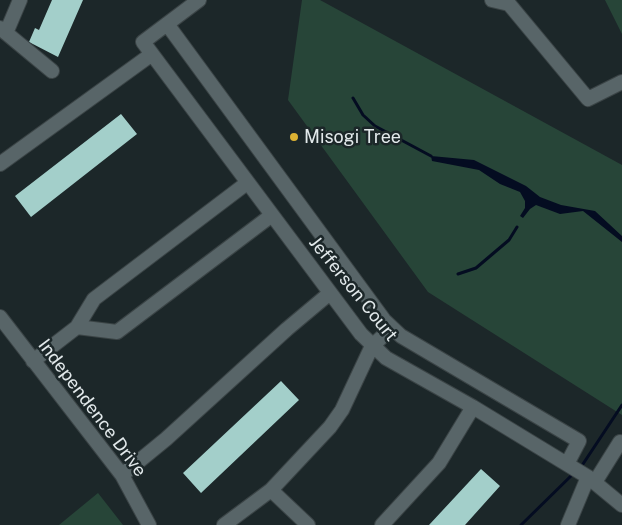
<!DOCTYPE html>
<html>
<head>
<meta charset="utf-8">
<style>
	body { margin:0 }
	canvas { display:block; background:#1c2729 }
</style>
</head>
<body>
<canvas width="622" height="525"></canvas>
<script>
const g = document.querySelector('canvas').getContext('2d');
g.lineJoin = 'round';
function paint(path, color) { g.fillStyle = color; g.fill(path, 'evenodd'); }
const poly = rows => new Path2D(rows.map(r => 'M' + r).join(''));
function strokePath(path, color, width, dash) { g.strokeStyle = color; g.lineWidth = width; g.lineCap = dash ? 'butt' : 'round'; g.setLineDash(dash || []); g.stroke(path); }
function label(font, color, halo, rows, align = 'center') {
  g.font = font + ' "Public Sans",sans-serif'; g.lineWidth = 5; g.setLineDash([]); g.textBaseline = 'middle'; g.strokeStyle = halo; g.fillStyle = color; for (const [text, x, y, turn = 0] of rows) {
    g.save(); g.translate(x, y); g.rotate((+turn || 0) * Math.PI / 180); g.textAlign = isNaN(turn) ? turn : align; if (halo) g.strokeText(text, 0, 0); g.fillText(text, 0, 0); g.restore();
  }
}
paint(poly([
	[302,0,320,0,622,165,622,415,428,292,288,100],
	[605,0,622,0,622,34],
	[98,493,123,525,59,525]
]), '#274538');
paint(poly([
	[431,156,474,160,526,186,540,197,561,205,595,211,622,236,622,242,583,211,560,214,536,205,530,209,523,218,520,216,525,208,525,201,520,192,500,184,479,170,432,161]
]), '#040c21');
strokePath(poly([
	[353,98,363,115,375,126,431,156],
	[458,274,476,268,509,240,517,227],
	[581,467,622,405],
	[521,525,574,473]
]), '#040c21', 3);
paint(poly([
	[52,0,83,0,58,57,29,42,35,28,39,30],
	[121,114,137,134,31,217,15,196],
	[281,381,299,400,201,493,183,473],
	[481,469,500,486,465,525,429,525]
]), '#a3cfca');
const minor = poly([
	[199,0,143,42,361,334,386,358,473,407,588,477,622,505],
	[492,0,509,4,588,99,622,82],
	[167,24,384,320,401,336,579,441,567,464],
	[0,28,52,71],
	[6,33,20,0],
	[0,164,152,54],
	[0,317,122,475,149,525],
	[77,327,117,332,272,215],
	[33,361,77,327,94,299,247,183],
	[122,475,166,439,287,329,330,293],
	[595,482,620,442,622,443],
	[224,525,271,490],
	[308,525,271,490,330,427,342,410,372,346,392,328],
	[382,525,439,463,473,407],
	[568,525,588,477]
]);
strokePath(minor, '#3b4446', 16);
strokePath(minor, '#586568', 14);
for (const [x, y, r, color] of [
	[294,137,5,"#dcb233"]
]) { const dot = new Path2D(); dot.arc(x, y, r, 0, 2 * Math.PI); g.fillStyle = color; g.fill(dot); strokePath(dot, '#1c2729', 2); }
label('18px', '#e2e9eb', '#1c2729', [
	["Misogi Tree",304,137]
], 'left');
label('18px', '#e2e9eb', '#1c2729', [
	["Jefferson Court",353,289,51],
	["Independence Drive",92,408,53]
]);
</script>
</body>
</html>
